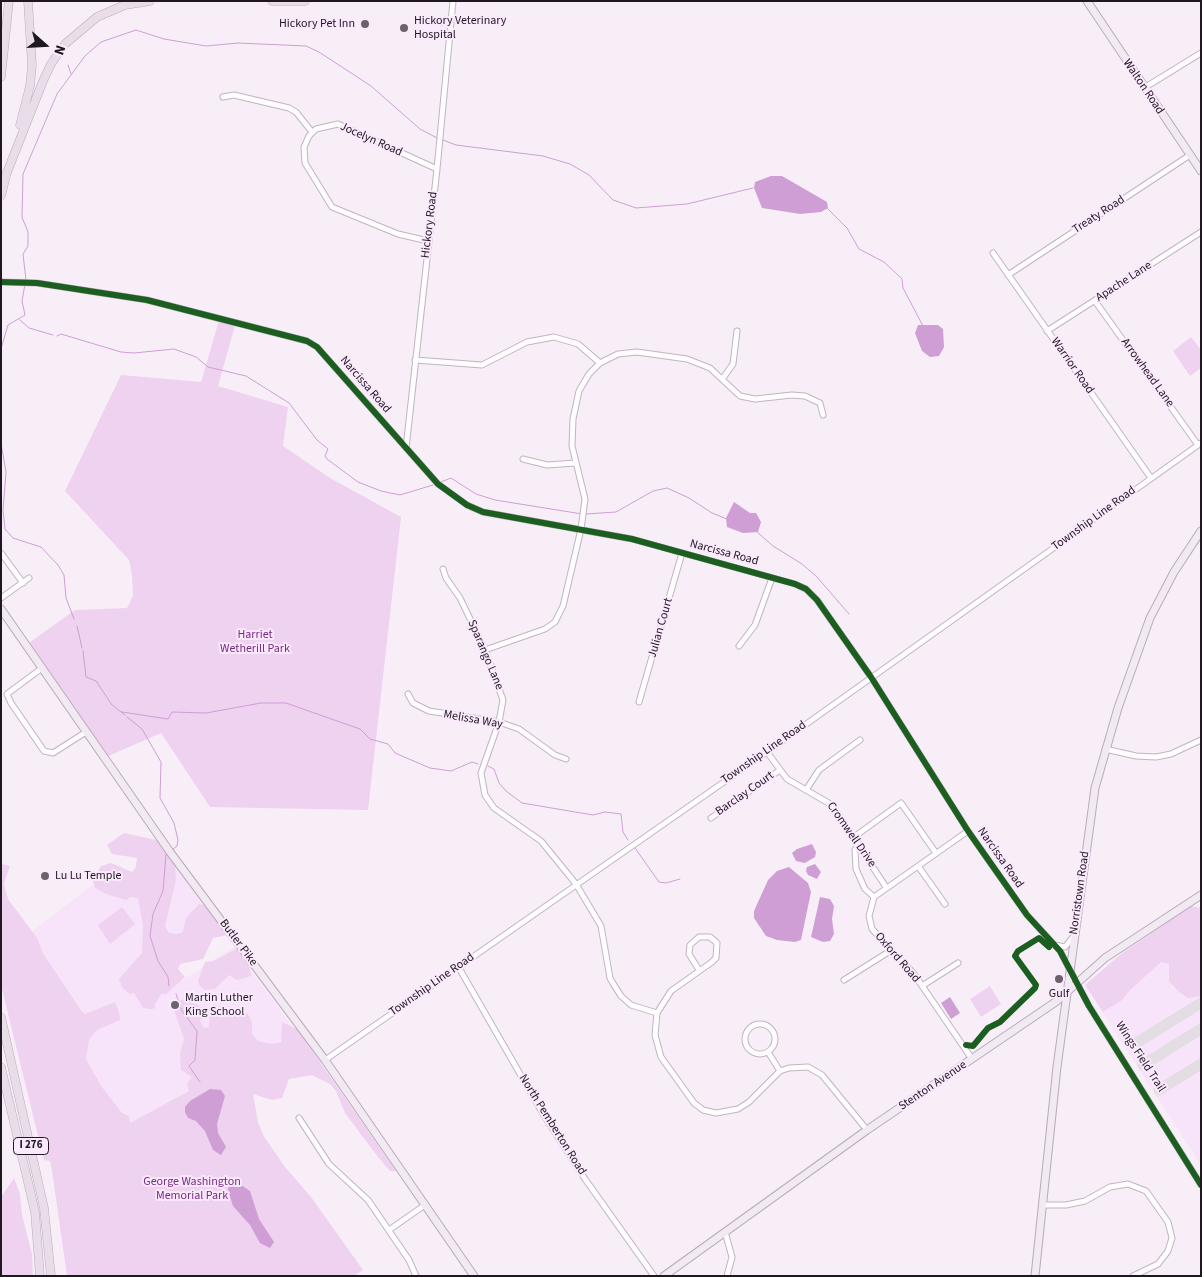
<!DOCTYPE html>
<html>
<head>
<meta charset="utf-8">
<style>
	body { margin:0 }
	#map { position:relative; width:1202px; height:1277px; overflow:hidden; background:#f8eef8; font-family:"Source Sans 3",sans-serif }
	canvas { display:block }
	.frame { position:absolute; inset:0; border:2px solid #1f1820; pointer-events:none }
	.north { position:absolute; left:20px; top:20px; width:50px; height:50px; -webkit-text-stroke:4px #fbe9fd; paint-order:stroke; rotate:109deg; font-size:14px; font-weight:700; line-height:20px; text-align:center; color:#1f1820 }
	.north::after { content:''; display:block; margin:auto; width:18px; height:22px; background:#1f1820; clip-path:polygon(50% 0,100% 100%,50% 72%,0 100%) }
</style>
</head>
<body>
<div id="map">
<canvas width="1202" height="1277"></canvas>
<div class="frame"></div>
<div class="north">N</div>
</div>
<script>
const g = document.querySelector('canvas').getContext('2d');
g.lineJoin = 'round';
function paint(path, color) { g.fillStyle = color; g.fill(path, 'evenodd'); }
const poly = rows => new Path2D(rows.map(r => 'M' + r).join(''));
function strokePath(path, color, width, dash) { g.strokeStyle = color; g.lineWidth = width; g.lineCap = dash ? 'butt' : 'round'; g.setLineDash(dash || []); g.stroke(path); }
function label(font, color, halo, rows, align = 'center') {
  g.font = font + ' "Source Sans 3",sans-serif'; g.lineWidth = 4; g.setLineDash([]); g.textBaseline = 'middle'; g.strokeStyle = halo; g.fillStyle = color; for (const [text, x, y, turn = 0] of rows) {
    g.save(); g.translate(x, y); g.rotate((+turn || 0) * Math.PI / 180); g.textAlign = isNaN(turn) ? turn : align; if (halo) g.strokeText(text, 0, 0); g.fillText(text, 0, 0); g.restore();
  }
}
paint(poly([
	[170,858,222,931,170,969,181,981,234,947,296,1032,118,1130,25,937,119,864,137,886],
	[1201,906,1201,1165,1085,985]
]), '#f8e4fa');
paint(poly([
	[220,317,236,322,218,386,288,407,283,446,330,478,401,517,368,810,210,807,161,733,104,758,26,645,75,610,127,608,133,596,132,575,129,560,65,491,121,375,201,382],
	[1191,337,1201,350,1201,368,1190,376,1173,351],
	[124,833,157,840,175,864,176,880,165,926,169,933,177,934,183,932,186,918,199,904,206,906,227,935,213,938,203,959,180,964,178,969,185,977,166,994,161,994,154,1006,156,1008,151,1009,143,1008,134,993,130,994,122,987,119,979,142,953,143,925,138,898,131,897,126,900,106,894,95,888,93,881,101,866,111,863,132,872,136,867,137,858,112,854,107,845],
	[1,864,10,866,4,883,8,899,37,938,44,955,80,1009,85,1014,115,1002,119,1012,120,1020,97,1030,89,1040,86,1059,101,1086,122,1113,129,1116,130,1123,189,1091,187,1084,192,1077,181,1070,180,1053,184,1039,174,1010,175,1001,186,999,203,1008,204,1013,200,1021,204,1028,209,1027,210,1013,220,1006,228,1010,237,1008,248,1014,252,1022,252,1034,258,1041,271,1044,281,1042,282,1022,297,1029,396,1171,390,1171,378,1157,345,1113,336,1091,330,1084,312,1075,289,1079,282,1098,272,1100,253,1094,258,1122,263,1135,285,1167,311,1197,363,1270,354,1276,67,1276,52,1171,50,1161,44,1160,1,985],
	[1191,906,1201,908,1201,996,1188,998,1179,992,1169,981,1169,964,1161,962,1129,991,1122,1000,1103,1012,1085,985,1121,954],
	[122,907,135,924,110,944,98,925],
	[236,949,249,965,251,976,237,980,229,975,215,989,205,990,200,986,198,981,205,962,213,961],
	[990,986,1001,1004,981,1017,970,999],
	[14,1178,20,1194,22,1215,32,1254,33,1276,1,1276,1,1197]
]), '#eed2f0');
paint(poly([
	[782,176,827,202,828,208,821,212,800,214,762,208,754,188,755,182,771,176],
	[918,325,938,325,943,329,944,347,939,356,930,357,922,351,915,333],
	[734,502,750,513,756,513,761,522,758,532,743,533,727,527,726,518],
	[812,844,816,852,815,857,805,863,796,861,792,853,797,849],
	[815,864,821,872,817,879,808,875,806,871,807,867],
	[789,867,808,883,811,892,801,940,795,942,777,940,766,936,754,918,754,911,768,880,777,871],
	[820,897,830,899,834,906,832,919,834,934,830,941,823,942,811,937],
	[950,997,960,1013,951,1019,941,1003],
	[210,1089,221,1090,225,1096,217,1124,218,1133,226,1147,221,1155,213,1150,205,1131,196,1121,188,1118,185,1112,185,1107,190,1101],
	[232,1179,250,1191,259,1219,274,1242,270,1248,260,1243,250,1225,233,1206,228,1190,229,1181]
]), '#cf9ed5');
strokePath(poly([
	[68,65,71,74],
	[443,140,456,145,543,156,570,164,589,175,613,200,636,208,687,204,753,188],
	[827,208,847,228,859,249,884,262,902,279,903,288,923,326],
	[26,280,23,254,28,246,28,232,22,217,23,174,57,94,85,56,101,42,136,30,164,39,206,46,238,43,306,46,319,52,371,86,420,129,437,138],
	[20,320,29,328,53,335],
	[57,336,61,334,121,352,134,353,174,349,196,357,208,367,246,376,289,403,317,440,328,449,325,456,327,459,358,482,381,491,400,495,433,485],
	[1,349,8,325,25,315,22,301,25,284],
	[1,382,1,394],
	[1,443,6,472,3,510,5,529,13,538,41,547,58,565,64,575,66,598,74,619],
	[441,482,451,478,476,494,495,500,582,514],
	[586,514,616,512,653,491,667,488,689,498,712,513,727,519],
	[757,532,773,546,802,564,817,577,849,614],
	[77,626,82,648],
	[83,651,86,677,96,681,112,705,125,715],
	[122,712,168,719,172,712,206,713,261,703,286,703,360,729,370,739,388,744,395,753,430,768,451,771,472,762,478,764],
	[127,717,142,729,161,762,160,798,174,823,178,840,177,846,173,849],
	[488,766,494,769,499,783,506,791,522,803,593,815,605,812,621,814,623,832,628,840],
	[635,848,659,882,666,883,680,879],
	[166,854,163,891,153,914,150,936,158,961,168,977,169,986],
	[176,994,182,1011,197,1031,195,1060,189,1066,200,1082]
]), '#cf9ed5', 1);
strokePath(poly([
	[1133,1045,1201,1003],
	[1143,1065,1201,1029],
	[1159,1090,1201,1064]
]), '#e4dee4', 11);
const minor = poly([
	[1144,88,1201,53],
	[223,97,234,95,289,108,296,112,312,132],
	[428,241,398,234,332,207,305,163,304,147,309,136,316,129,338,124,437,169],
	[993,253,1151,478],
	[1008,275,1190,155],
	[1,282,37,283,147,300,307,341,317,347,438,484,467,505,483,512,632,539,795,584,806,589,817,600,871,677,968,831,1027,915,1060,951,1089,1006,1201,1185],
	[1095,301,1198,445],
	[1047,331,1201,232],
	[415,360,482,365,527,342,554,337,578,344,600,363],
	[723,378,733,364,737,331],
	[406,448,437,169,453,1],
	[523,459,547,465,575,463],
	[1,553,23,583],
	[443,569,446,578,460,598,485,650,503,700,499,722,481,773,485,795,494,808,541,841,576,884,601,926,610,978,614,985,621,996,631,1005,657,1013,655,1035,661,1057,694,1103,703,1110,716,1113,738,1109,749,1102,780,1071,789,1068,808,1067,822,1075,867,1130],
	[1,598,29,578],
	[739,646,755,625,772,578],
	[485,650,545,629,555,622,563,606,581,529,585,499,572,446,573,419,579,391,589,374,600,363,618,354,637,352,687,359,710,368,740,396,755,399,792,395,805,396,820,403,823,415],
	[42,668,7,694,11,703,44,751,53,753,86,732],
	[408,694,413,703,429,711,499,722,519,729,555,755,566,759],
	[639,702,682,553],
	[1105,749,1136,756,1156,757,1171,754,1201,740],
	[767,752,787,779,832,805,886,887],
	[806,790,819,770,860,740],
	[711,818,780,770],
	[968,831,874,897,869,916,872,929,914,974,972,1059],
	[854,837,901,803,936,853],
	[859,844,855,850,856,869,865,889,874,897],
	[918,866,945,904],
	[1055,945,1065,947,1073,937],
	[459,968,542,1112,585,1179,654,1276],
	[844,980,890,951],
	[922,986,958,963],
	[657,1013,671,991,712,962,716,958,717,943,710,937,699,937,690,945,689,954,699,970],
	'745 1039a15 15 0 1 1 30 0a15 15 0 1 1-30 0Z',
	[768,1052,780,1071],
	[325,1060,767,752,1201,443],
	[299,1118,329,1164,368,1200,409,1260,416,1276],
	[1043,1205,1066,1205,1085,1201,1110,1187,1128,1184,1146,1191,1168,1222,1172,1238,1168,1251,1158,1264,1133,1276],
	[389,1230,425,1205],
	[725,1232,732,1257,727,1276]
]);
const major = poly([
	[1087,1,1201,171],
	[1,609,170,852,325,1060,474,1276],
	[664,1276,867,1130,1057,1001,1105,958,1201,895],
	[1035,1276,1057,1067,1095,788,1118,708,1150,618,1174,572,1201,531]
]);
const highway = poly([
	[272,1,305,1],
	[1,77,9,1],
	[20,125,30,86,32,65,28,1],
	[6,175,43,81,51,64,65,44,97,17,125,5,150,1],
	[1,196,7,172],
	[1,1017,44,1208,51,1276],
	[1,1067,35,1212,40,1276]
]);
strokePath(minor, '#bfb6bf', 7);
strokePath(major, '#baaabc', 9);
strokePath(highway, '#baaabc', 9);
strokePath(minor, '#fefcfe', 5);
strokePath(major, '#f1eaf2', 7);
strokePath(highway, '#e9ddea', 8);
strokePath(poly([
	[1,282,37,283,147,300,307,341,317,347,438,484,467,505,483,512,632,539,795,584,806,589,817,600,871,677,968,831,1027,915,1060,951,1089,1006,1201,1185],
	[966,1045,973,1046,988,1028,1000,1022,1035,988,1036,985,1015,956,1018,951,1039,938,1049,947]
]), '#1b5e20', 6);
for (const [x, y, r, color] of [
	[365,24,5,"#6b636c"],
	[404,28,5,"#6b636c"],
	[45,876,5,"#6b636c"],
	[1059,979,5,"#6b636c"],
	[175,1005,5,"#6b636c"]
]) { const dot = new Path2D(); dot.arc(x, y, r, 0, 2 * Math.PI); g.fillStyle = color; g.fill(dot); strokePath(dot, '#fbe9fd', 2); }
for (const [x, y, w] of [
	[31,1146,35]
]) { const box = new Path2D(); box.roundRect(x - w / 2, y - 8.5, w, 17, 4); g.fillStyle = '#fbe9fd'; g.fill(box); strokePath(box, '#1f1820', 1); }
label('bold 11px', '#1f1820', null, [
	["I 276",31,1146]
]);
label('12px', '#1f1820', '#fbe9fd', [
	["Hickory Veterinary",414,21],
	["Hospital",414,35],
	["Hickory Pet Inn",355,24,"right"],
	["Lu Lu Temple",55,876],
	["Gulf",1059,994,"center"],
	["Martin Luther",185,998],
	["King School",185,1012]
], 'left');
label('12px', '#1f1820', '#fbe9fd', [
	["Walton Road",1143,87,56],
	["Jocelyn Road",371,140,24],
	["Treaty Road",1099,215,-33],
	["Hickory Road",430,225,-83],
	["Apache Lane",1124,282,-33],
	["Warrior Road",1072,366,55],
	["Arrowhead Lane",1147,373,54],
	["Narcissa Road",365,385,49],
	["Township Line Road",1094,519,-36],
	["Narcissa Road",724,553,15],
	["Julian Court",661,628,-74],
	["Sparango Lane",485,655,67],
	["Melissa Way",473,720,10],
	["Township Line Road",764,753,-35],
	["Barclay Court",745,794,-35],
	["Cromwell Drive",851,835,55],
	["Narcissa Road",1000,858,55],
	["Norristown Road",1080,893,-82],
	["Butler Pike",238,943,53],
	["Oxford Road",897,958,49],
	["Township Line Road",432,985,-35],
	["Wings Field Trail",1140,1057,57],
	["Stenton Avenue",933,1086,-34],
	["North Pemberton Road",552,1125,58]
]);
label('12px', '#792a84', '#fbe9fd', [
	["Harriet",255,635],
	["Wetherill Park",255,649],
	["George Washington",192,1182],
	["Memorial Park",192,1196]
]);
</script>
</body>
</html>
